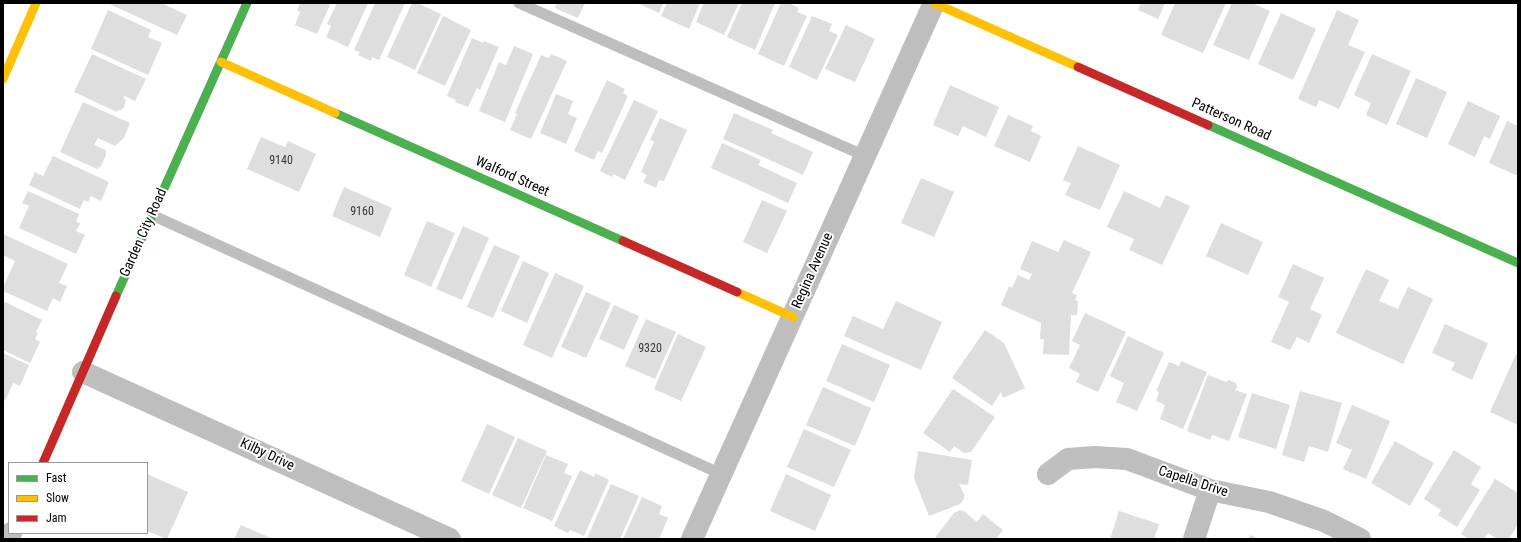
<!DOCTYPE html>
<html>
<head>
<meta charset="utf-8">
<style>
	body { margin:0 }
	#map { position:relative; width:1521px; height:542px; overflow:hidden; background:#fff; font-family:"Roboto Condensed",sans-serif }
	canvas { display:block }
	.frame { position:absolute; inset:0; border:4px solid #000; pointer-events:none }
	.legend { position:absolute; left:8px; top:462px; width:140px; height:72px; box-sizing:border-box; background:#fff; border:1px solid #999; margin:0; padding:5px 7px; list-style:none; font-size:12px; color:#000 }
	.legend li { display:flex; align-items:center; gap:8px; height:20px }
	.legend b { width:20px; border:1px solid #999 }
</style>
</head>
<body>
<div id="map">
<canvas width="1521" height="542"></canvas>
<div class="frame"></div>
<ul class="legend">
<li><b style="height:5px;background:#4caf50"></b>Fast</li>
<li><b style="height:5px;background:#ffc107"></b>Slow</li>
<li><b style="height:5px;background:#c62828"></b>Jam</li>
</ul>
</div>
<script>
const g = document.querySelector('canvas').getContext('2d');
g.lineJoin = 'round';
function paint(path, color) { g.fillStyle = color; g.fill(path, 'evenodd'); }
const poly = rows => new Path2D(rows.map(r => 'M' + r).join(''));
function strokePath(path, color, width, dash) { g.strokeStyle = color; g.lineWidth = width; g.lineCap = dash ? 'butt' : 'round'; g.setLineDash(dash || []); g.stroke(path); }
function label(font, color, halo, rows, align = 'center') {
  g.font = font + ' "Roboto Condensed",sans-serif'; g.lineWidth = 4; g.setLineDash([]); g.textBaseline = 'middle'; g.strokeStyle = halo; g.fillStyle = color; for (const [text, x, y, turn = 0] of rows) {
    g.save(); g.translate(x, y); g.rotate((+turn || 0) * Math.PI / 180); g.textAlign = isNaN(turn) ? turn : align; if (halo) g.strokeText(text, 0, 0); g.fillText(text, 0, 0); g.restore();
  }
}
paint(poly([
	[107,3,164,3,163,4,187,15,177,35],
	[300,3,331,3,317,34,295,25,300,12,297,11],
	[337,3,368,3,348,47,326,37,331,26,327,24],
	[375,3,405,3,379,60,372,57,371,61,358,55,360,52,354,50],
	[412,3,417,3,441,14,415,70,387,57],
	[557,3,585,3,578,18,555,8],
	[637,3,663,3,659,13],
	[667,3,700,3,689,29,661,16],
	[704,3,739,3,724,35,696,22],
	[742,3,775,3,755,50,727,37],
	[781,3,789,3,799,8,797,12,807,16,784,66,758,54],
	[1141,3,1165,3,1158,19,1138,10],
	[1175,3,1226,3,1203,53,1161,35],
	[1232,3,1252,3,1270,11,1249,60,1213,45],
	[108,10,151,30,148,37,162,43,148,75,91,49],
	[1337,10,1359,20,1348,45,1365,52,1339,109,1319,100,1316,107,1298,99],
	[1281,13,1316,29,1293,80,1258,64],
	[443,16,471,30,445,86,417,73],
	[812,16,832,24,829,31,838,35,817,80,789,67],
	[846,25,875,39,855,82,825,69],
	[472,38,483,43,484,41,499,47,480,90,477,88,468,107,455,102,456,100,447,96],
	[514,46,533,54,505,122,479,111,499,62,506,65],
	[92,54,146,79,135,101,124,96,124,98,126,100,124,107,121,110,118,110,117,112,74,92],
	[551,54,567,61,531,139,510,130,517,114,515,113,541,55,549,58],
	[1372,54,1411,71,1387,125,1366,115,1371,103,1354,95],
	[1416,78,1447,92,1427,138,1396,124],
	[607,80,625,89,623,93,628,96,602,153,598,151,594,160,574,151],
	[950,85,999,107,986,137,963,126,958,136,933,125],
	[556,94,573,101,568,114,577,118,566,144,540,133],
	[634,100,658,111,625,180,613,174,612,177,600,171],
	[1468,101,1500,116,1490,139,1484,136,1475,157,1448,144],
	[83,102,130,123,124,138,115,146,98,138,94,145,106,150,106,155,101,166,97,169,60,152],
	[734,113,773,130,771,133,813,152,803,175,723,139],
	[1008,115,1033,126,1031,131,1041,136,1030,162,994,146],
	[660,118,687,130,664,181,659,180,656,188,643,182,647,175,641,172,654,142,650,140],
	[1507,121,1518,126,1518,176,1489,163],
	[261,137,285,147,288,141,316,154,299,192,247,169],
	[722,143,761,160,758,165,797,183,788,203,711,168],
	[1078,146,1120,165,1100,210,1065,195,1071,183,1063,180],
	[53,156,109,182,101,201,91,196,88,202,84,200,80,209,29,185,35,172,43,176],
	[921,178,954,192,934,237,901,223],
	[344,187,392,208,380,237,332,216],
	[28,191,79,214,76,222,80,223,76,231,85,235,76,254,19,228,29,206,22,203],
	[1124,191,1160,208,1166,195,1190,206,1162,265,1129,250,1134,239,1107,227],
	[762,200,787,211,767,253,743,242],
	[427,221,455,233,431,287,404,275],
	[1221,223,1263,242,1248,275,1206,256],
	[463,226,489,238,462,300,436,289],
	[3,234,68,264,59,283,67,286,60,302,53,298,47,311,3,291,3,288,15,261,3,255],
	[1064,240,1091,252,1072,293,1077,295,1075,300,1078,301,1077,315,1071,315,1069,355,1043,354,1044,339,1040,339,1041,323,1001,305,1009,286,1012,288,1018,275,1029,280,1032,274,1020,269,1032,241,1058,252],
	[494,245,520,256,493,318,467,307],
	[523,261,549,273,527,323,501,311],
	[1293,264,1324,278,1310,309,1322,315,1309,343,1297,337,1290,350,1271,342,1289,302,1278,297],
	[1366,269,1389,280,1379,301,1398,309,1408,287,1433,299,1403,364,1336,333],
	[555,273,584,286,552,358,523,345],
	[586,292,611,303,586,358,561,347],
	[3,301,42,320,36,332,38,333,35,339,40,342,30,363,3,350],
	[896,301,942,322,921,370,844,336,853,316,883,329],
	[614,305,639,316,624,350,599,339],
	[1085,313,1126,332,1098,392,1076,382,1080,374,1069,368,1080,345,1072,341],
	[646,319,676,332,655,379,625,366],
	[1445,324,1488,343,1472,380,1451,370,1455,363,1432,353],
	[985,330,1004,343,1025,388,1003,398,1001,392,992,406,952,378],
	[678,334,706,347,681,401,654,389],
	[1128,336,1164,353,1137,411,1116,402,1124,383,1110,376],
	[842,344,890,365,874,402,826,381],
	[1518,350,1518,425,1490,412],
	[3,353,29,365,20,386,13,383,5,401,3,400],
	[1181,361,1207,372,1183,429,1160,419,1165,405,1156,401,1159,392,1156,391,1169,362,1179,366],
	[1208,375,1226,382,1229,380,1236,383,1237,387,1235,390,1247,394,1229,441,1212,435,1210,440,1187,431],
	[823,387,871,408,855,446,806,425],
	[953,389,995,417,971,452,964,453,954,446,950,452,923,433],
	[1300,391,1342,403,1328,452,1309,446,1304,462,1282,455],
	[1252,393,1290,405,1276,449,1238,437],
	[1352,405,1390,421,1366,479,1343,469,1352,450,1336,443],
	[487,424,515,437,489,494,461,481],
	[804,429,851,450,834,487,787,467],
	[518,438,547,451,521,508,492,495],
	[1395,441,1434,463,1410,506,1371,483],
	[1454,450,1481,467,1471,484,1480,490,1457,527,1438,515,1441,510,1424,499],
	[918,451,972,460,968,485,959,484,964,494,964,499,960,504,929,516,914,478],
	[546,455,568,464,564,473,572,476,552,521,523,508],
	[580,470,594,477,595,473,609,480,584,536,570,530,568,533,554,526],
	[147,474,188,492,167,539,147,531],
	[786,474,831,495,815,531,770,511],
	[1495,479,1518,493,1518,524,1509,539,1497,539,1488,533,1484,539,1469,539,1461,534],
	[611,484,639,496,620,539,589,539,587,538],
	[642,497,662,506,659,514,668,518,659,539,623,539],
	[960,510,964,511,977,522,983,514,1003,530,996,539,934,539,954,513],
	[1119,511,1159,524,1154,539,1110,539],
	[241,525,273,539,234,539],
	[1250,535,1261,539,1248,539]
]), '#dedede');
strokePath(poly([
	[519,3,865,156],
	[152,215,721,474]
]), '#bebebe', 11);
strokePath(poly([
	[83,372,450,539],
	[1048,474,1068,459,1095,457,1127,459,1210,490,1269,502,1324,521,1360,539],
	[10,536,11,533],
	[692,539,934,3],
	[1194,539,1210,490]
]), '#bebebe', 22);
strokePath(poly([
	[335,113,623,241],
	[1208,125,1518,263],
	[116,296,247,3]
]), '#4caf50', 9);
strokePath(poly([
	[934,3,1078,67],
	[221,62,335,113],
	[3,79,36,3],
	[737,292,793,317]
]), '#ffc107', 9);
strokePath(poly([
	[1078,67,1208,125],
	[623,241,737,292],
	[43,463,116,296]
]), '#c62828', 9);
label('12px', '#383838', null, [
	["9140",281,161],
	["9160",362,212],
	["9320",650,349]
]);
label('14px', '#000', '#fff', [
	["Patterson Road",1231,120,24],
	["Walford Street",512,177,24],
	["Garden City Road",144,233,-66],
	["Regina Avenue",813,271,-66],
	["Kilby Drive",267,455,25],
	["Capella Drive",1193,482,18]
]);
</script>
</body>
</html>
